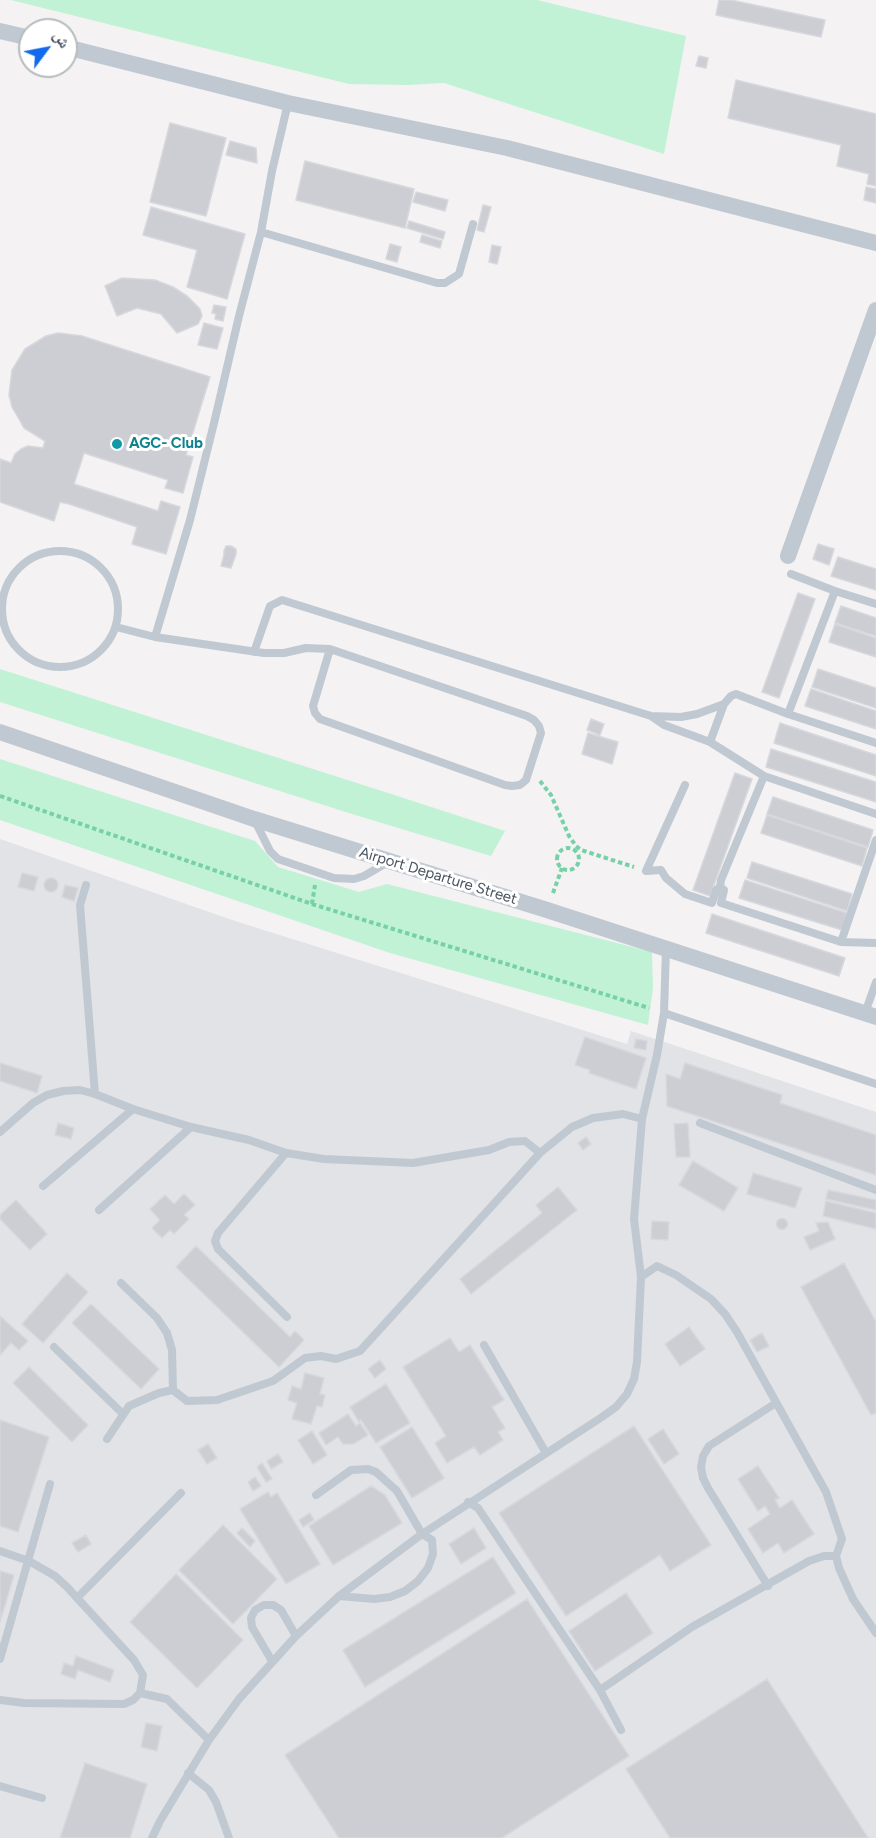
<!DOCTYPE html>
<html>
<head>
<meta charset="utf-8">
<style>
	body { margin:0 }
	#map { position:relative; width:876px; height:1838px; overflow:hidden; background:#f4f2f2; font-family:Figtree,"Noto Naskh Arabic",sans-serif }
	canvas { display:block }
	.north { position:absolute; left:18px; top:18px; width:60px; height:60px; box-sizing:border-box; background:#fff; border:2px solid #b6bbbf; border-radius:50%; rotate:58deg; font-size:16px; font-weight:700; line-height:24px; text-align:center; color:#495460 }
	.north::after { content:''; display:block; margin:auto; width:21px; height:27px; background:#146aec; clip-path:polygon(50% 0,100% 100%,50% 72%,0 100%) }
</style>
</head>
<body>
<div id="map">
<canvas width="876" height="1838"></canvas>
<div class="north">ش</div>
</div>
<script>
const g = document.querySelector('canvas').getContext('2d');
g.lineJoin = 'round';
function paint(path, color) { g.fillStyle = color; g.fill(path, 'evenodd'); }
const poly = rows => new Path2D(rows.map(r => 'M' + r).join(''));
function strokePath(path, color, width, dash) { g.strokeStyle = color; g.lineWidth = width; g.lineCap = dash ? 'butt' : 'round'; g.setLineDash(dash || []); g.stroke(path); }
function label(font, color, halo, rows, align = 'center') {
  g.font = font + ' Figtree,sans-serif'; g.lineWidth = 6; g.setLineDash([]); g.textBaseline = 'middle'; g.strokeStyle = halo; g.fillStyle = color; for (const [text, x, y, turn = 0] of rows) {
    g.save(); g.translate(x, y); g.rotate((+turn || 0) * Math.PI / 180); g.textAlign = isNaN(turn) ? turn : align; if (halo) g.strokeText(text, 0, 0); g.fillText(text, 0, 0); g.restore();
  }
}
paint(poly([
	[0,839,235,921,627,1044,631,1031,876,1112,876,1838,0,1838]
]), '#e1e3e6');
paint(poly([
	[11,0,537,0,686,36,664,154,444,83,407,85,349,84],
	[0,669,385,792,505,831,491,856,352,814,0,702],
	[0,759,255,841,278,867,359,892,387,884,652,952,653,988,648,1025,390,953,0,820]
]), '#c1f2d6');
const building = poly([
	[719,0,731,0,825,20,821,37,716,15,719,0],
	[699,56,708,58,706,68,696,66,699,56],
	[736,80,876,114,876,186,867,184,869,174,837,166,841,145,728,118,736,80],
	[170,123,226,138,206,216,150,202,170,123],
	[230,141,256,148,257,163,226,155,230,141],
	[305,161,414,189,405,228,296,200,305,161],
	[866,187,876,189,876,203,864,200,866,187],
	[416,192,448,200,445,211,413,202,416,192],
	[483,205,491,207,484,232,477,230,483,205],
	[151,207,245,234,227,299,187,287,197,250,143,235,151,207],
	[409,221,445,232,443,239,407,228,409,221],
	[422,235,442,241,440,248,420,242,422,235],
	[390,244,401,247,397,262,386,259,390,244],
	[492,245,501,247,497,264,489,262,492,245],
	[122,278,155,280,173,287,187,296,200,309,202,316,198,324,177,333,161,314,137,308,117,316,105,286,122,278],
	[214,305,226,307,223,321,215,319,216,314,212,313,214,305],
	[204,323,223,328,217,349,198,345,204,323],
	[58,333,82,336,210,377,186,455,193,457,183,493,165,488,168,480,84,453,74,484,158,511,161,501,180,507,166,554,132,544,137,527,69,504,60,502,54,521,0,502,0,459,11,463,15,454,21,449,28,446,43,448,45,441,24,428,12,407,9,395,12,370,25,349,46,336,58,333],
	[818,544,834,549,829,565,813,559,818,544],
	[226,546,231,546,236,549,236,554,231,568,221,566,224,555,224,551,226,546],
	[838,557,876,569,876,590,831,576,838,557],
	[798,593,815,599,779,698,762,692,798,593],
	[841,606,876,618,876,636,835,623,841,606],
	[835,624,876,638,876,657,829,642,835,624],
	[818,669,876,688,876,708,812,687,818,669],
	[811,689,876,711,876,729,805,706,811,689],
	[591,719,604,724,600,735,587,730,591,719],
	[780,723,876,755,876,776,774,743,780,723],
	[588,733,618,742,612,764,582,754,588,733],
	[771,749,876,782,876,802,766,767,771,749],
	[735,773,752,779,710,896,693,890,735,773],
	[773,797,873,830,868,847,767,814,773,797],
	[767,815,867,848,862,866,761,833,767,815],
	[752,862,852,894,847,911,747,878,752,862],
	[22,873,38,877,34,891,18,887,22,873],
	'44 885a7 7 0 1 1 14 0a7 7 0 1 1-14 0Z',
	[745,880,847,913,842,930,739,898,745,880],
	[65,885,78,888,74,901,62,897,65,885],
	[712,914,845,958,839,976,706,933,712,914],
	[585,1037,646,1058,636,1089,589,1073,590,1070,575,1065,585,1037],
	[636,1039,647,1041,646,1050,634,1048,636,1039],
	[0,1063,42,1076,37,1093,0,1081,0,1063],
	[685,1063,782,1095,780,1103,876,1135,876,1175,667,1106,666,1074,680,1079,685,1063],
	[58,1123,74,1128,71,1139,55,1135,58,1123],
	[688,1123,690,1157,676,1157,674,1124,688,1123],
	[586,1137,591,1144,583,1150,578,1143,586,1137],
	[693,1161,738,1188,724,1211,679,1185,693,1161],
	[753,1173,802,1188,795,1208,747,1194,753,1173],
	[558,1187,577,1210,471,1294,460,1279,542,1213,536,1205,558,1187],
	[828,1190,876,1200,876,1210,826,1199,828,1190],
	[184,1194,195,1205,184,1215,189,1219,174,1234,170,1230,162,1238,152,1228,160,1220,150,1209,165,1195,174,1204,184,1194],
	[16,1200,47,1234,30,1250,0,1219,0,1215,16,1200],
	[826,1201,876,1213,876,1229,823,1216,826,1201],
	'776.5 1224a5.5 5.5 0 1 1 11 0a5.5 5.5 0 1 1-11 0Z',
	[652,1221,669,1222,668,1240,651,1239,652,1221],
	[828,1222,835,1239,810,1250,804,1237,819,1231,816,1223,828,1222],
	[196,1246,290,1337,295,1331,304,1340,279,1367,176,1267,196,1246],
	[844,1263,876,1322,876,1413,871,1415,801,1287,844,1263],
	[67,1273,88,1292,43,1343,22,1324,67,1273],
	[91,1304,159,1369,141,1389,72,1323,91,1304],
	[0,1316,28,1341,19,1350,11,1343,0,1355,0,1316],
	[689,1327,705,1349,680,1366,665,1344,689,1327],
	[762,1333,769,1346,757,1352,750,1340,762,1333],
	[450,1338,459,1352,470,1345,504,1400,492,1407,505,1428,498,1432,503,1440,480,1455,474,1447,447,1463,435,1443,446,1436,403,1367,450,1338],
	[380,1360,386,1369,375,1378,368,1369,380,1360],
	[29,1367,88,1425,72,1442,13,1383,29,1367],
	[305,1373,324,1378,320,1394,325,1395,322,1407,317,1406,311,1424,292,1419,297,1403,288,1400,292,1386,301,1389,305,1373],
	[386,1384,410,1423,376,1443,361,1420,359,1422,350,1407,386,1384],
	[348,1414,356,1426,360,1423,368,1435,353,1444,343,1444,338,1437,326,1445,319,1433,348,1414],
	[0,1420,49,1437,18,1532,0,1526,0,1420],
	[634,1426,711,1545,670,1571,660,1555,566,1616,499,1513,634,1426],
	[412,1427,444,1478,412,1498,380,1447,412,1427],
	[663,1429,679,1454,664,1464,648,1439,663,1429],
	[312,1431,327,1455,313,1464,298,1440,312,1431],
	[208,1444,217,1458,207,1464,198,1450,208,1444],
	[278,1454,283,1462,271,1469,267,1461,278,1454],
	[262,1463,272,1479,266,1482,257,1467,262,1463],
	[758,1466,779,1498,775,1500,780,1508,792,1500,814,1534,784,1553,778,1543,763,1553,748,1529,770,1514,765,1506,758,1511,738,1479,758,1466],
	[255,1477,261,1486,253,1491,248,1482,255,1477],
	[371,1486,385,1495,402,1523,333,1565,309,1526,371,1486],
	[268,1492,271,1497,277,1493,320,1564,286,1584,240,1509,268,1492],
	[310,1513,314,1520,303,1527,299,1520,310,1513],
	[223,1525,277,1579,233,1624,179,1570,223,1525],
	[242,1528,255,1541,250,1547,237,1533,242,1528],
	[474,1528,486,1548,461,1564,449,1544,474,1528],
	[86,1535,91,1544,78,1552,72,1543,86,1535],
	[493,1557,516,1593,365,1687,343,1650,493,1557],
	[0,1571,14,1575,0,1622,0,1571],
	[176,1574,243,1640,197,1688,130,1622,176,1574],
	[626,1593,653,1633,595,1671,569,1631,626,1593],
	[527,1599,629,1756,502,1838,339,1838,285,1755,527,1599],
	[76,1656,114,1670,110,1682,78,1670,75,1679,61,1674,64,1663,73,1666,76,1656],
	[767,1679,868,1838,670,1838,626,1769,767,1679],
	[146,1723,162,1726,157,1751,141,1747,146,1723],
	[85,1763,147,1784,130,1838,60,1838,85,1763]
]);
paint(building, '#ccced4');
strokePath(building, '#d6d8dd', 1.5);
strokePath(poly([
	[540,781,551,795,569,836,576,846,581,850,634,867],
	[0,796,312,904,649,1008],
	'557 859a11 11 0 1 1 22 0a11 11 0 1 1-22 0Z',
	[553,893,562,868],
	[312,904,315,885]
]), '#77d1a8', 4, [4.5, 3]);
strokePath(poly([
	[261,232,437,283,445,283,459,274,473,224],
	'2 609a58 58 0 1 1 116 0a58 58 0 1 1-116 0Z',
	[791,574,835,591,876,604],
	[116,627,155,637,264,653,284,653,306,648,330,649,527,716,534,720,539,726,541,733,526,780,520,785,512,786,505,785,320,719,315,713,313,706,330,649],
	[155,637,190,520,215,419,239,316,261,232,272,171,288,103],
	[254,652,270,606,282,600,651,716,681,717,697,714,724,704],
	[788,714,835,591],
	[651,716,664,725,710,742,764,776,876,814],
	[710,742,724,704,731,696,736,694,788,714,876,743],
	[764,776,721,880,720,887,724,890,721,903,841,942,876,943],
	[685,785,646,871,661,870,666,878,685,894,712,903,716,890,720,887],
	[254,819,270,851,278,859,334,878,354,879,364,876,388,862],
	[86,885,80,905,95,1094],
	[841,942,876,840],
	[664,1013,876,1084],
	[865,1013,876,982],
	[700,1123,876,1190],
	[0,1132,33,1103,47,1095,63,1091,80,1090,95,1094,133,1109,191,1127,249,1140,286,1153,324,1159,413,1163,489,1150,509,1142,525,1141,540,1153],
	[286,1153,218,1233,215,1241,218,1249,287,1317],
	[43,1186,133,1109],
	[99,1210,191,1127],
	[641,1277,657,1266,676,1275,711,1299,725,1314,737,1332,826,1492,842,1539,836,1556,839,1568,853,1599,876,1633],
	[121,1283,157,1318,167,1333,172,1350,173,1390],
	[484,1345,546,1453],
	[54,1347,123,1414],
	[107,1439,129,1406,159,1393,173,1390,187,1401,217,1400,273,1381,305,1358,321,1356,336,1359,360,1351,540,1153,551,1144,572,1127,593,1118,623,1114,642,1119],
	[316,1495,351,1470,368,1469,376,1472,397,1491,422,1534,432,1540,433,1554,428,1568,418,1581,405,1591,390,1597,374,1599,339,1596],
	[468,1502,478,1508,600,1690,621,1730],
	[0,1551,29,1561,55,1576,67,1587,134,1660,143,1675,140,1693,133,1700,124,1704,24,1703,0,1700],
	[768,1586,708,1488,703,1478,701,1467,703,1456,709,1446,776,1403],
	[78,1597,181,1493],
	[0,1659,50,1484],
	[272,1661,252,1627,251,1618,255,1610,264,1605,273,1605,281,1610,296,1636],
	[600,1690,692,1627,809,1561,824,1556,836,1556],
	[140,1693,167,1699,209,1740],
	[188,1773,209,1790,216,1802,229,1838],
	[0,1786,42,1798],
	[152,1838,160,1821,209,1740,239,1699,296,1636,339,1596,422,1534,602,1417,616,1407,627,1394,634,1379,637,1362,641,1277,634,1219,642,1119,657,1055,664,1013,666,948]
]), '#c0c9d1', 8);
strokePath(poly([
	[0,31,30,38],
	[66,47,288,103,507,148,876,243],
	[788,556,876,310],
	[0,732,254,819,547,910,876,1017]
]), '#c0c9d1', 16);
for (const [x, y, r, color] of [
	[117,444,6,"#0f9aa8"]
]) { const dot = new Path2D(); dot.arc(x, y, r, 0, 2 * Math.PI); g.fillStyle = color; g.fill(dot); strokePath(dot, '#fff', 2); }
label('bold 15px', '#0d838f', '#fff', [
	["AGC- Club",129,444]
], 'left');
label('15px', '#495460', '#fff', [
	["Airport Departure Street",438,876,17]
]);
</script>
</body>
</html>
